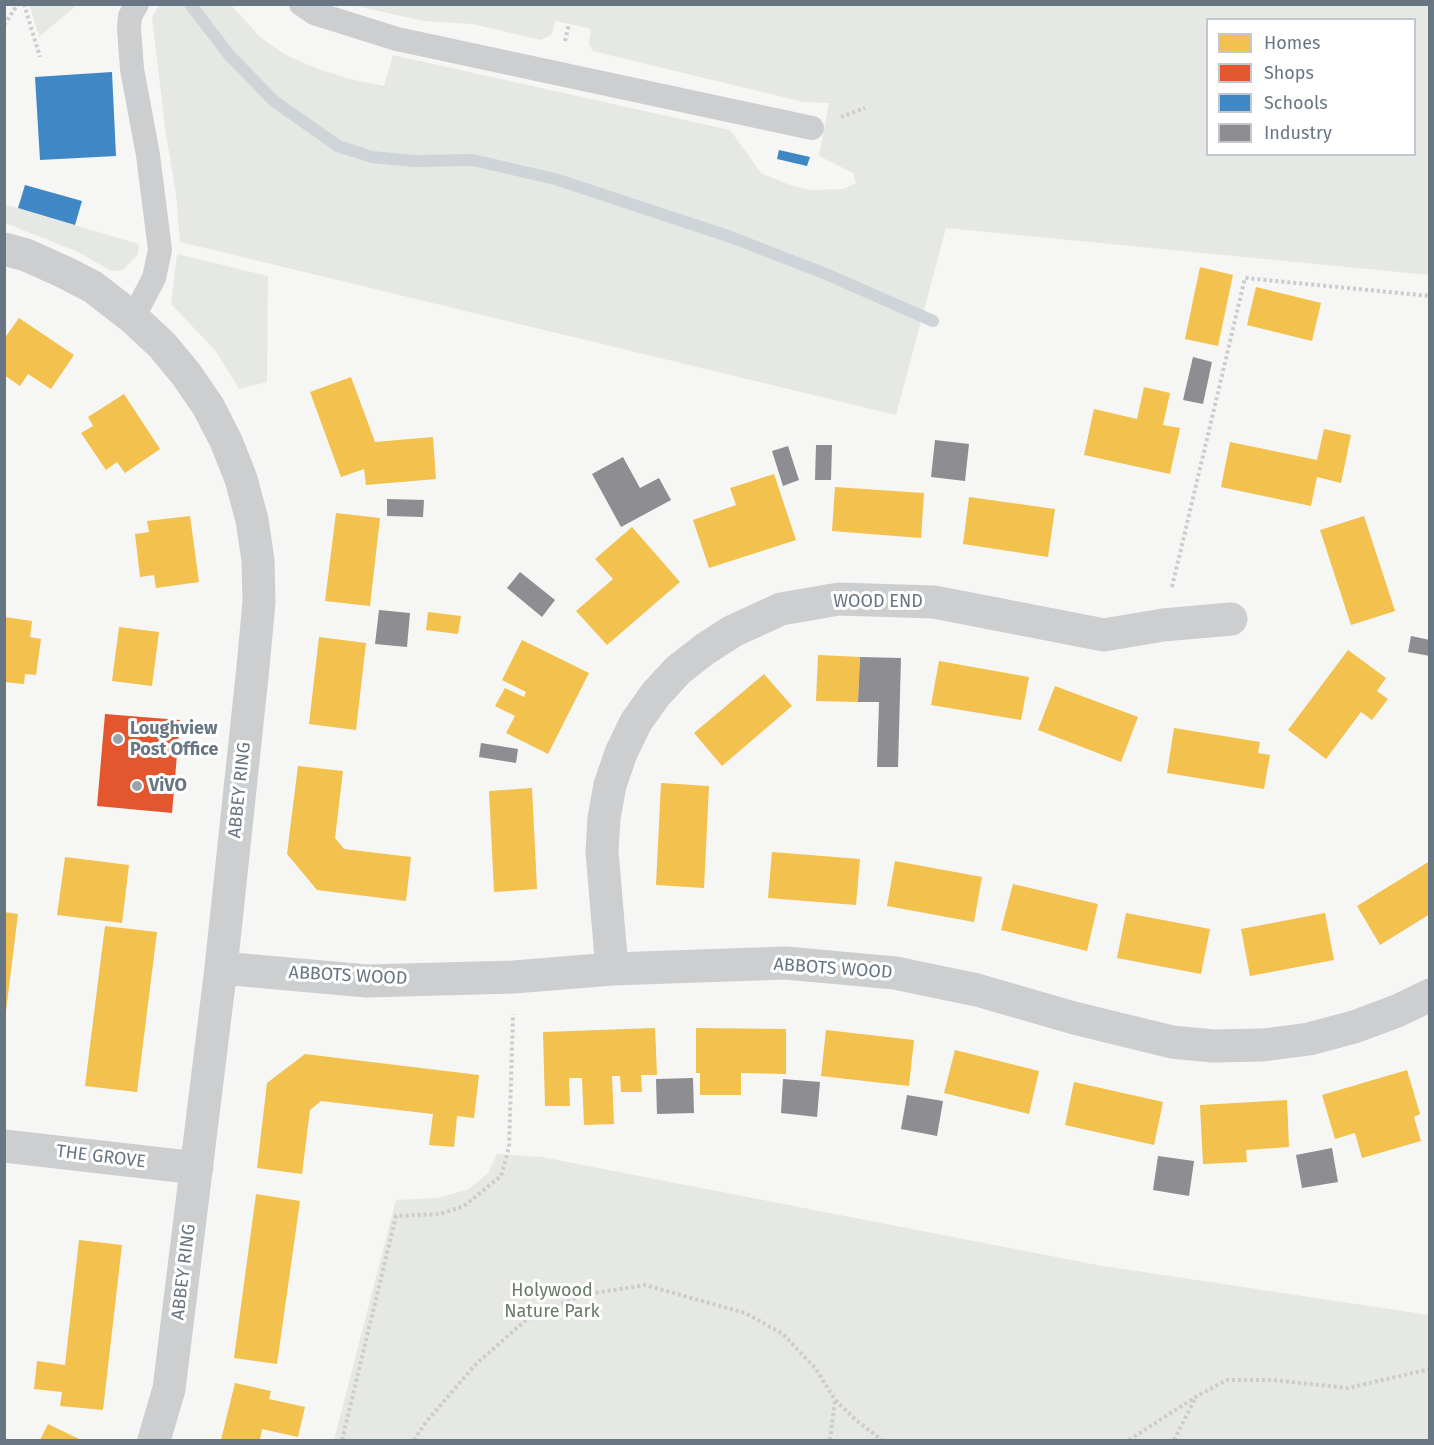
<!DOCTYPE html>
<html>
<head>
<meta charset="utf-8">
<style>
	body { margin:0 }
	#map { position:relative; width:1434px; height:1445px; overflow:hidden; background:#f6f6f5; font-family:"Fira Sans",sans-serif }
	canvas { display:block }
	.frame { position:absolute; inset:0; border:6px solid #687684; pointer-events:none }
	.legend { position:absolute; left:1206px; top:18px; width:210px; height:138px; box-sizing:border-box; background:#fff; border:2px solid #c3c8ce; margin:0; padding:8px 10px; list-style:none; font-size:18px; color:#687684 }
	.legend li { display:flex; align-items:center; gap:12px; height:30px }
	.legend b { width:30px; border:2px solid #c3c8ce }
</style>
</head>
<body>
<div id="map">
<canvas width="1434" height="1445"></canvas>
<div class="frame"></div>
<ul class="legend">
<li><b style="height:16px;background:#f2c14e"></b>Homes</li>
<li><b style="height:16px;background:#e4572e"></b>Shops</li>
<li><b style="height:16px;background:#3f88c5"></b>Schools</li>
<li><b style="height:16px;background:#8d8d92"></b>Industry</li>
</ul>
</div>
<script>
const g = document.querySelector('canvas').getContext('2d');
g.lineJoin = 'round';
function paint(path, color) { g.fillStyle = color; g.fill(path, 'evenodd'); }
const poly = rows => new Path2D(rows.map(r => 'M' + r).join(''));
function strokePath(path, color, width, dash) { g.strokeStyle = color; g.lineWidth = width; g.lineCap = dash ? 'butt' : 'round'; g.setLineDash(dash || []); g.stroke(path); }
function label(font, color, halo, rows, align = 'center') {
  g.font = font + ' "Fira Sans",sans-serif'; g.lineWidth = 6; g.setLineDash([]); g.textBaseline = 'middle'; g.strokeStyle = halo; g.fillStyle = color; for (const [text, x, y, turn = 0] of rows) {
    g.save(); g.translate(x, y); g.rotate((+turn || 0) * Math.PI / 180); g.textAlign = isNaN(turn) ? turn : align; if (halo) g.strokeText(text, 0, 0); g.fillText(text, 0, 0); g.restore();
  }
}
paint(poly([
	[29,4,77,4,77,5,39,37],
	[160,4,231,5,260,37,286,55,318,69,354,80,384,86,393,55,730,130,761,173,790,185,809,190,843,189,856,183,853,173,819,156,829,103,803,102,593,51,589,44,591,29,556,21,551,35,541,40,472,24,423,21,353,5,1429,5,1429,275,946,228,896,415,180,242,176,194,165,128,152,17],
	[1208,20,1414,20,1414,154,1208,154],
	[7,205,139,244,138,254,123,270,112,271,76,251,5,223,5,207],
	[177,254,268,276,267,382,239,389,215,350,171,304],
	[497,1154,542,1157,1097,1265,1429,1315,1429,1440,334,1440,396,1200,438,1198,469,1189,488,1173]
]), '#e6e9e3');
paint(poly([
	[1200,267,1233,275,1218,346,1185,339],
	[1256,287,1321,303,1312,341,1247,325],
	[19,318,74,355,51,389,28,374,20,386,4,375,4,339],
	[351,377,375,442,433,437,436,479,366,485,364,469,341,477,310,392],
	[1144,387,1170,393,1163,425,1180,428,1170,474,1084,455,1094,409,1137,419],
	[124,394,160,449,125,473,117,462,106,470,81,433,93,426,88,417],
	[1324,429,1351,435,1341,483,1317,477,1311,506,1221,487,1230,442,1317,460],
	[774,474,796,540,709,568,693,520,736,505,730,488],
	[835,487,924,493,921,538,832,531],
	[969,497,1055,509,1048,557,963,544],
	[336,513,380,518,370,606,325,601],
	[190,516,199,582,156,588,154,575,140,577,135,534,149,532,147,521],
	[1364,516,1395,611,1351,625,1320,530],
	[632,527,680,582,607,645,576,611,613,579,595,559],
	[428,612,461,616,458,634,426,630],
	[4,617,32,621,30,637,41,639,36,675,25,674,24,684,4,682],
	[119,627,159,632,152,686,112,681],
	[319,637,366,643,356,730,309,724],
	[522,640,589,673,548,754,506,733,515,716,495,706,505,688,524,697,526,692,502,680],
	[1348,650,1386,678,1377,691,1388,699,1372,720,1361,712,1326,759,1288,730],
	[818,655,860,657,858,702,816,701],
	[939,661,1029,677,1021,720,931,705],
	[764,674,792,706,722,766,694,733],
	[1055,686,1138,717,1121,762,1038,730],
	[1174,728,1260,742,1258,753,1270,755,1264,789,1167,773],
	[298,766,343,771,335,838,344,849,411,857,406,901,317,890,287,854],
	[661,783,709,786,704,888,656,885],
	[532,788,537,889,494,892,489,791],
	[772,852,860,859,856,905,768,898],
	[65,857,129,865,122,923,57,915],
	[895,861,982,877,974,922,887,906],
	[1430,861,1430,914,1380,945,1357,906],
	[1013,884,1098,904,1087,951,1001,930],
	[4,912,18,914,6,1011,4,1011],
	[1126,913,1210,929,1201,974,1117,958],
	[1325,913,1334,960,1250,976,1241,929],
	[105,926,157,932,137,1092,85,1086],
	[655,1028,657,1075,641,1075,642,1092,621,1092,620,1076,612,1076,614,1124,584,1125,582,1078,569,1078,570,1106,545,1106,543,1032],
	[696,1028,786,1029,786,1074,741,1073,741,1095,700,1095,700,1073,696,1073],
	[826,1030,914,1040,909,1086,821,1076],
	[955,1050,1039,1071,1029,1114,944,1093],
	[305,1054,479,1075,474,1118,457,1116,454,1147,429,1145,433,1114,321,1101,310,1110,302,1174,257,1168,267,1083],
	[1407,1070,1420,1114,1414,1117,1421,1141,1362,1158,1355,1133,1335,1139,1322,1095],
	[1074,1082,1163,1102,1154,1145,1065,1125],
	[1287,1100,1289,1147,1246,1150,1247,1162,1203,1164,1200,1105],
	[256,1194,300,1201,277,1364,234,1358],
	[79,1240,122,1245,103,1410,60,1406,62,1392,34,1389,37,1361,65,1365],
	[235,1383,271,1391,269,1399,305,1407,298,1437,262,1429,260,1440,221,1440],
	[48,1424,81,1440,40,1440]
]), '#f2c14e');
paint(poly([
	[105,714,180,720,172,813,97,806]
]), '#e4572e');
paint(poly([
	[112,72,116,156,40,160,35,77],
	[779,150,810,157,807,166,777,159],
	[25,185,82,201,75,225,18,208]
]), '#3f88c5');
paint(poly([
	[1193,357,1212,362,1203,404,1183,400],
	[935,440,969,444,965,481,931,477],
	[816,445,832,445,831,480,815,480],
	[788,446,799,480,783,486,772,451],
	[623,457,640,488,659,478,671,500,621,527,592,474],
	[387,499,424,500,423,517,387,516],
	[520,572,555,600,542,617,507,588],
	[379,610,410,613,407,647,375,644],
	[1411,636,1430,640,1430,656,1408,652],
	[860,657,901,658,898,767,877,767,879,702,858,702],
	[481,743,518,749,516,763,479,757],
	[693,1078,694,1113,657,1114,656,1079],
	[783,1079,820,1082,817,1117,781,1113],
	[907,1095,943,1101,937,1136,901,1129],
	[1332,1148,1338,1182,1302,1188,1296,1155],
	[1158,1156,1194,1161,1189,1196,1153,1190]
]), '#8d8d92');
strokePath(poly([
	[190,4,230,56,274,101,338,146,372,157,415,161,473,160,555,179,728,236,826,274,933,321]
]), '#ced4d8', 12);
strokePath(poly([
	[24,4,40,57],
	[4,25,18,4],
	[565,41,569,24],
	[841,117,865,108],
	[1172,587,1245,278,1430,296],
	[342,1440,396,1216,440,1214,464,1206,501,1176,509,1147,513,1014],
	[414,1440,426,1422,475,1365,525,1321,582,1295,645,1285,745,1313,783,1334,816,1369,835,1400,857,1421,882,1440],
	[830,1440,835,1400],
	[1129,1440,1197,1396,1227,1380,1272,1380,1348,1388,1430,1369],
	[1174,1440,1196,1397]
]), '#cbcccb', 4, [3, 3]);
strokePath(poly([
	[301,4,314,13,397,39,812,128],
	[133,318,154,278,160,250,148,155,132,69,129,29,130,16,137,4]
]), '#cccecf', 24);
strokePath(poly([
	[4,249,26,255,64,272,93,287,133,318,162,345,186,374,208,406,226,441,241,479,252,520,258,560,259,602,253,667,221,968,169,1389,154,1440],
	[221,968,367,981,514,977,612,969,786,963,895,973,977,990,1074,1018,1172,1042,1213,1046,1263,1045,1309,1039,1354,1027,1397,1011,1430,995],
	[612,969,602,852,604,818,610,785,621,753,636,722,655,695,678,670,705,649,733,631,781,609,839,599,934,602,1104,635,1163,625,1231,619],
	[4,1146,197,1168]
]), '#cccecf', 33);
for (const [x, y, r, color] of [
	[118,739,6,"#9aa3ac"],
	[137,786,6,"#9aa3ac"]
]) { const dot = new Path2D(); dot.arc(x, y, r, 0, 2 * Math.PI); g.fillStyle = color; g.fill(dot); strokePath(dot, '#fff', 2); }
label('18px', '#687684', '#fff', [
	["WOOD END",878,602],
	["ABBEY RING",240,790,-84],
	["ABBOTS WOOD",833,969,4],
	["ABBOTS WOOD",348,976,3],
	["THE GROVE",101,1157,7],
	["ABBEY RING",184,1272,-83]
]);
label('bold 18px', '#687684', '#fff', [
	["Loughview",130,729],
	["Post Office",130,750],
	["ViVO",149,786]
], 'left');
label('18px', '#697b66', '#fff', [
	["Holywood",552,1291],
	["Nature Park",552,1312]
]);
</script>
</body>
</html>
